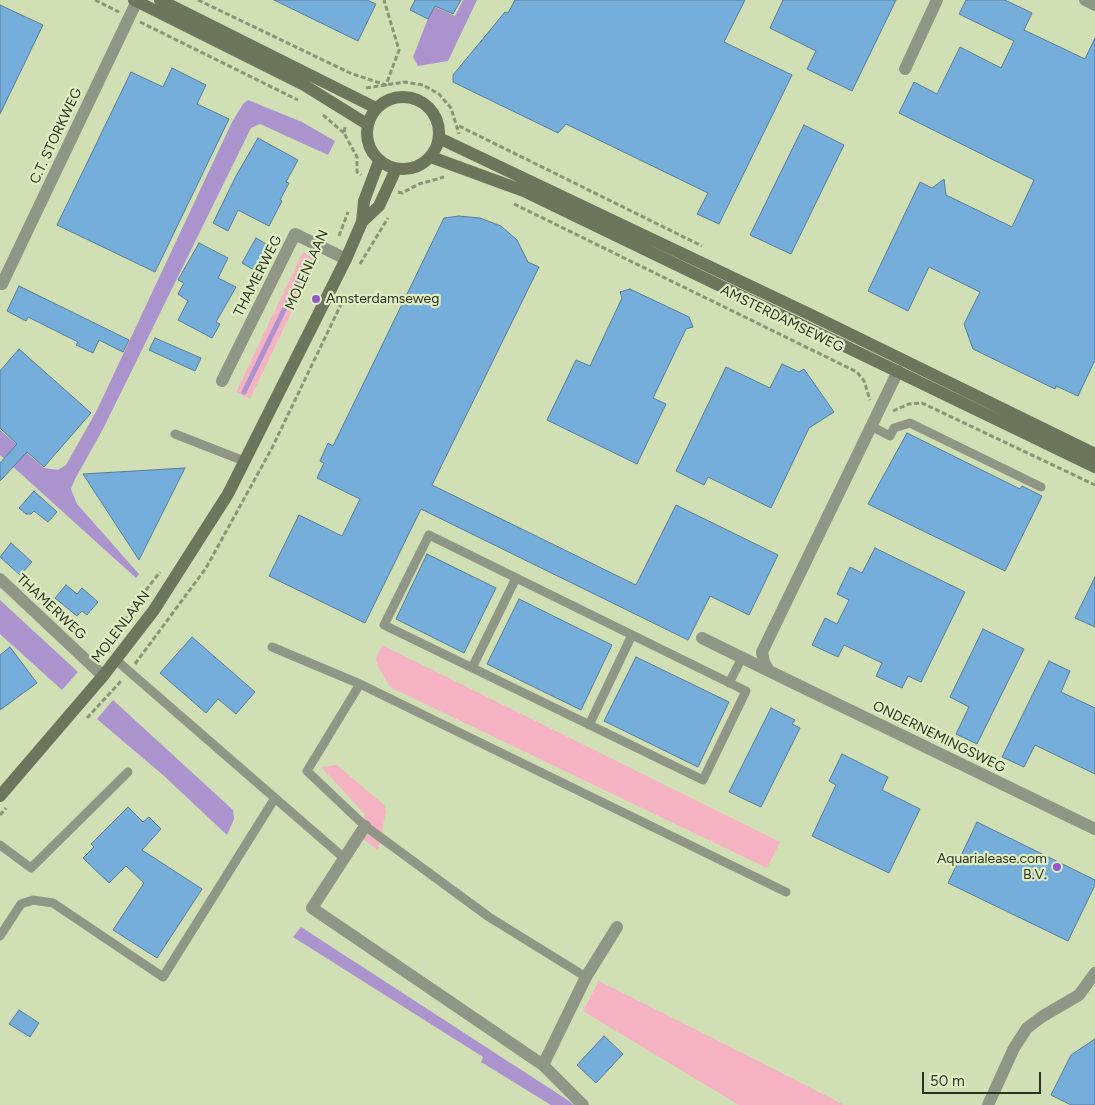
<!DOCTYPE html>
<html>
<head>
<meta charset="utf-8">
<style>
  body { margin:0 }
  #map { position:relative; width:1095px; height:1105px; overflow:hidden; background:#d1dfb5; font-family:Figtree,sans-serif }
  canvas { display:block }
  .scale { position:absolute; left:922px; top:1072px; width:119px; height:22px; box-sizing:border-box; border:2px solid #2d3322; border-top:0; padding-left:6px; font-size:15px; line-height:18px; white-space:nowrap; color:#2d3322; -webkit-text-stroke:4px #deedc2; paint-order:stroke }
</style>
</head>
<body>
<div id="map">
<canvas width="1095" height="1105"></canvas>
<div class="scale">50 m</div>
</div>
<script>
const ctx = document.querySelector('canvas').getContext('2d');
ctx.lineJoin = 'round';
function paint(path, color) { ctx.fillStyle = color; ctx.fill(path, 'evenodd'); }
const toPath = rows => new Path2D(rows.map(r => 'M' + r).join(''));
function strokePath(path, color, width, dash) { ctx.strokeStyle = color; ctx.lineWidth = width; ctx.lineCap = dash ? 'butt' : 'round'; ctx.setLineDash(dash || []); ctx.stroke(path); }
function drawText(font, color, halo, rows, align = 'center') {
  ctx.font = font + ' Figtree,sans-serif'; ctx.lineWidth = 4.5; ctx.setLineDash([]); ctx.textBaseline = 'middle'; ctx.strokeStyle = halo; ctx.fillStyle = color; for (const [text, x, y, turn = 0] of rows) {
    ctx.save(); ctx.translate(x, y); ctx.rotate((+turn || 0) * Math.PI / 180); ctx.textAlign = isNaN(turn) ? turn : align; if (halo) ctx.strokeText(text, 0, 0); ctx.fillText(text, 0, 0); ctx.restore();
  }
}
paint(toPath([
  [303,252,317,259,250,399,236,392],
  [382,645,780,842,767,868,390,687,379,668,376,659],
  [337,765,384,805,386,811,378,850,361,838,365,814,321,767],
  [599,981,768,1066,844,1105,739,1105,583,1011]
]), '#f4b2c2');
paint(toPath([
  [463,0,477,0,448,61,418,66,413,57,427,21,435,7,455,16],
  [248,100,302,122,335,141,328,155,260,124,251,128,103,429,75,479,71,489,77,504,139,574,136,578,0,455,0,430,44,468,58,470,66,465,97,410,232,122,243,104],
  [0,600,78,672,62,690,0,634],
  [113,700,233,810,234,819,227,835,163,775,97,719],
  [301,927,566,1099,574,1105,551,1105,481,1062,483,1057,293,937]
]), '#ab93ce');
strokePath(toPath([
  [244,392,304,269]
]), '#ab93ce', 5);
const building = toPath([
  [274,0,367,0,376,4,358,41,274,0],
  [415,0,461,0,453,14,435,6,428,19,410,10,415,0],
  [515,0,745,0,724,42,792,75,719,224,697,214,708,193,566,124,558,133,453,82,453,75,505,12,508,13,515,0],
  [783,0,896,0,852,91,807,69,816,51,770,28,783,0],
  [966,0,1005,0,1032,13,1024,30,1085,59,1095,38,1095,360,1078,396,1056,386,1055,389,973,349,964,324,980,292,929,267,908,311,868,291,920,182,932,188,944,179,946,195,1012,227,1034,180,899,113,914,82,937,94,960,47,1001,68,1014,41,959,14,966,0],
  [0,5,43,25,0,114,0,5],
  [172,68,206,85,197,104,229,119,155,272,57,225,131,72,163,87,172,68],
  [804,125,844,145,791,254,750,235,804,125],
  [258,138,298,160,286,182,289,183,280,200,282,201,269,226,238,210,228,231,213,223,236,176,258,138],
  [459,216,480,218,501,226,517,240,528,262,539,267,432,485,636,585,676,505,778,555,749,615,710,596,688,640,421,509,365,623,269,576,299,515,342,536,360,499,317,478,324,463,320,461,328,443,333,446,444,218,459,216],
  [256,238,273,248,259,273,242,263,256,238],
  [199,243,228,258,218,278,236,287,216,322,220,324,212,338,178,320,188,301,178,294,184,283,178,280,199,243],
  [19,286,129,340,123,352,99,340,93,353,76,345,78,342,28,317,26,321,7,311,19,286],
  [630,289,689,317,693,327,686,329,653,398,666,404,637,464,547,420,576,360,590,366,622,298,620,292,630,289],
  [155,338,201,358,195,371,149,350,155,338],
  [19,349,91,413,44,467,27,452,0,481,0,463,17,444,0,428,0,371,19,349],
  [782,364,799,372,804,369,834,412,809,428,771,508,708,477,704,485,676,471,726,367,770,388,782,364],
  [907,433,1020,489,1022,486,1042,496,1005,571,868,504,907,433],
  [185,468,139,560,83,474,185,468],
  [34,491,57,512,48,522,34,511,31,514,26,514,19,508,34,491],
  [11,543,32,562,20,575,0,557,11,543],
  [875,548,965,592,921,682,908,676,902,688,876,676,882,663,844,645,838,657,812,645,825,618,837,624,849,600,837,594,850,567,862,573,875,548],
  [427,554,496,588,464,653,396,619,427,554],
  [1095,577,1095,627,1075,618,1095,577],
  [66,585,77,594,82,588,98,602,87,615,82,611,77,616,55,598,66,585],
  [519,599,612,645,581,710,487,664,519,599],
  [983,629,1024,649,977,744,956,734,969,707,950,697,983,629],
  [192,637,255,692,236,714,218,699,206,713,160,673,192,637],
  [10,647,37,683,0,710,0,655,10,647],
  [636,657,729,702,698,767,604,721,636,657],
  [1049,661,1070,671,1061,692,1095,708,1095,774,1035,745,1024,767,1002,757,1049,661],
  [771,708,795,720,792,724,800,728,761,807,729,792,771,708],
  [842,754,888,777,882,790,920,809,889,873,812,836,836,785,829,781,842,754],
  [128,807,143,822,149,817,161,829,142,850,202,889,157,958,113,930,144,883,126,866,109,883,83,858,94,847,91,844,128,807],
  [977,822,1095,880,1095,885,1068,941,948,883,977,822],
  [19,1010,39,1023,30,1037,9,1024,19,1010],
  [604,1036,623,1054,596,1083,577,1065,604,1036],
  [1095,1039,1095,1105,1071,1105,1051,1095,1071,1055,1095,1039]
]);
paint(building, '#75aedb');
strokePath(building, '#597c98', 1);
strokePath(toPath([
  [95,0,119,12],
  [198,0,350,73,386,85,399,50,384,0],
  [140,22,298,100],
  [366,88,405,82,423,85,439,94,451,108,459,134],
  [323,115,344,133],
  [459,126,702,246],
  [345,127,344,133,357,157,357,172,361,175],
  [398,192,402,193,419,184,444,177],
  [514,204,857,372,864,381,870,400],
  [339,236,348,212],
  [360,264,388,218],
  [893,411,909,404,922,403,1095,485],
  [117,634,129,612,160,572],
  [135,664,206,568,272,448,346,294],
  [87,718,122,680],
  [0,815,6,808]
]), '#8a9576', 3, [5, 2.5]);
strokePath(toPath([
  [871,426,890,436,894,428,910,423,1041,487],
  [175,434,244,461],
  [429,535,746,691,703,780,384,625,429,535],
  [272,647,360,684,786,892],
  [116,660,344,858],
  [472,668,516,578],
  [729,683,742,658],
  [360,684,307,771,365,826,489,917,586,977],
  [589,725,632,635],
  [0,845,31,868,128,772],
  [0,936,21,904,33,900,53,903,163,977,275,798]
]), '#909685', 9);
strokePath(toPath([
  [1085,0,1095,5],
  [905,69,937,0],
  [2,284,137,1],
  [898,371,762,652,764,662,769,671,1095,829],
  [222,381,295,234,346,259],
  [0,579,103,676],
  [702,638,769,671],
  [365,826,312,908,543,1065,583,1105],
  [543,1065,586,977,617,927],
  [988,1105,1014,1048,1027,1028,1043,1016,1079,995,1095,973]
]), '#909685', 12);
strokePath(toPath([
  [134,0,304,85,367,124],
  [160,0,376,108],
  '367 133a36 36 0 1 1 72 0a36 36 0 1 1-72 0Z',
  [439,138,809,314,1095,454],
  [431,157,524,191,1095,467],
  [362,222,379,206,396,169],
  [0,796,103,676,154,610,228,494,346,259,362,222,364,201,379,161]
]), '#6d765c', 12);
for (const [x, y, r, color] of [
  [316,299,5,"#9259d1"],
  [1057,867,5,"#9259d1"]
]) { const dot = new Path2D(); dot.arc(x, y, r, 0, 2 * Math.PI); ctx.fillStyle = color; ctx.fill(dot); strokePath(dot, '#deedc2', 2); }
drawText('14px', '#2d3322', '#deedc2', [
  ["C.T. STORKWEG",56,136,-65],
  ["MOLENLAAN",307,270,-66],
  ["THAMERWEG",258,276,-63],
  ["AMSTERDAMSEWEG",782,319,26],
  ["THAMERWEG",51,607,43],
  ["MOLENLAAN",121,627,-53],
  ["ONDERNEMINGSWEG",939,737,26]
]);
drawText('14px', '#2d3322', '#deedc2', [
  ["Amsterdamseweg",326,299],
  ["Aquarialease.com",1047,859,"right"],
  ["B.V.",1047,875,"right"]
], 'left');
</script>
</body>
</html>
